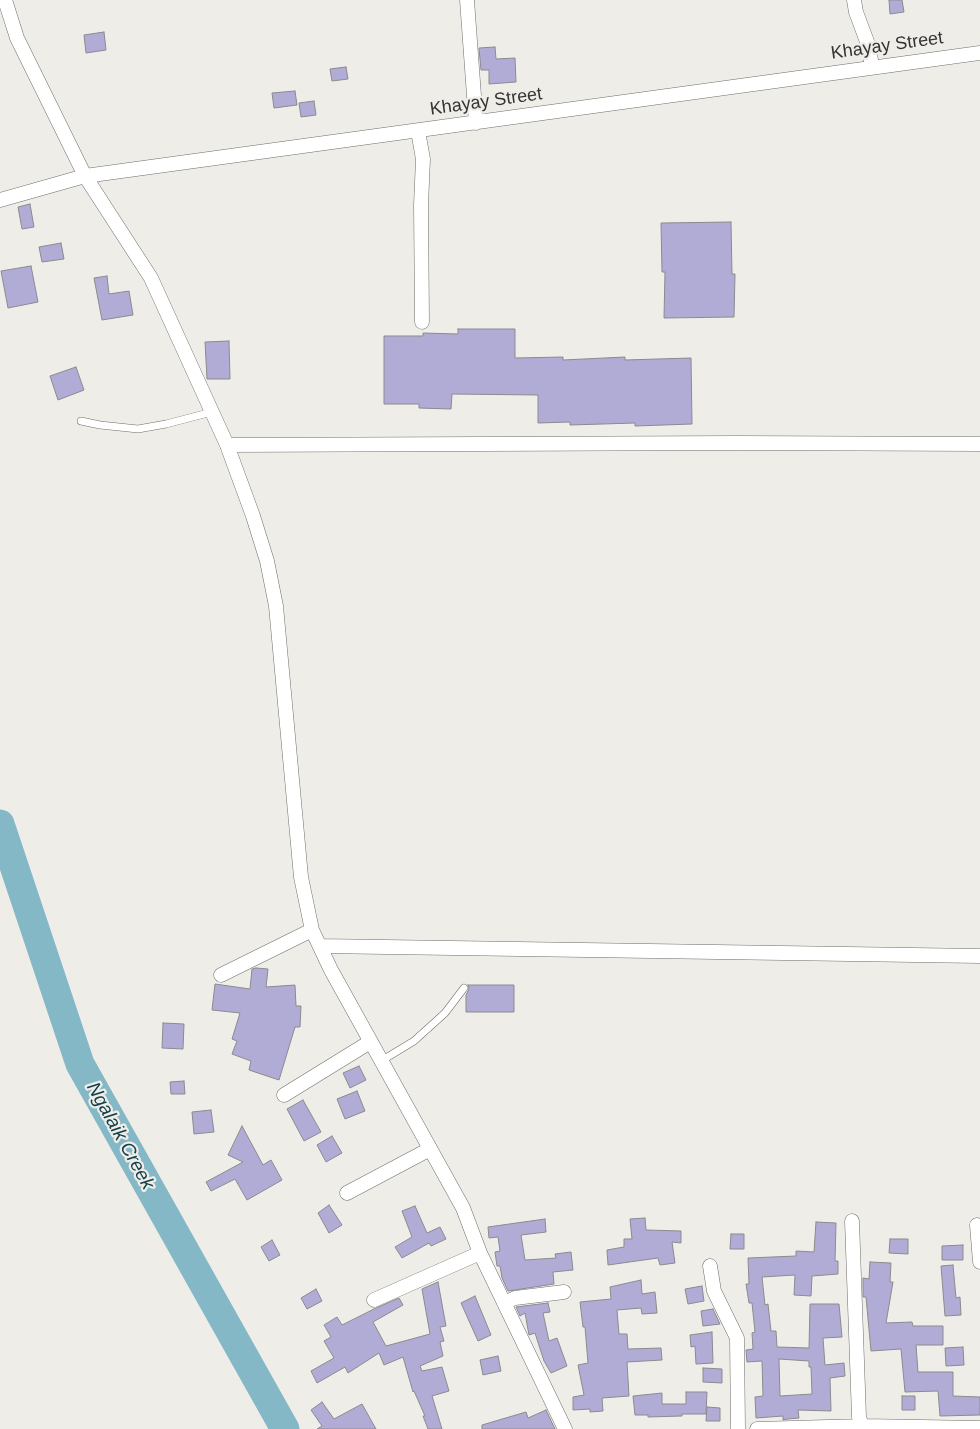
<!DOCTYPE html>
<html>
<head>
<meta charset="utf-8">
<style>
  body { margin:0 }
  canvas { display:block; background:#efede8 }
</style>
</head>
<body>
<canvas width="980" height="1429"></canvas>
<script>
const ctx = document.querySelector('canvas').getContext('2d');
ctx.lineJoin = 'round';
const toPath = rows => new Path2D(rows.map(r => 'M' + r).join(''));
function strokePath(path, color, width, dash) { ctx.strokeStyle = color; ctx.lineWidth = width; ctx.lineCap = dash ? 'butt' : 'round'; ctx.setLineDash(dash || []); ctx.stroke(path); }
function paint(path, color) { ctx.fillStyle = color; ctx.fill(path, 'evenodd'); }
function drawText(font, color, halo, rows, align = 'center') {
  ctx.font = font + ' Arial,sans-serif'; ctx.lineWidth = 4.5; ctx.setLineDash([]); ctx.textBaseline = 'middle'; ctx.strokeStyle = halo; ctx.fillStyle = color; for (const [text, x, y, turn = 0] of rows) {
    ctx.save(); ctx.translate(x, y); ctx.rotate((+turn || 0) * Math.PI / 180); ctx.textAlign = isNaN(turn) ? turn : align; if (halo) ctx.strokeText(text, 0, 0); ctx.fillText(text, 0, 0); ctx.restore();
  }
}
strokePath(toPath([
  [0,824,80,1064,285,1429]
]), '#84b8c6', 29);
const building = toPath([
  [889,0,902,0,904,12,890,14,889,0],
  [104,32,106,50,86,53,84,35,104,32],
  [495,47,496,59,515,58,516,82,489,84,489,70,481,70,479,48,495,47],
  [346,67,348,79,332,81,330,69,346,67],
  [295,91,297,105,274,108,272,93,295,91],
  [314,101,316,115,301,117,299,103,314,101],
  [30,204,34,227,22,229,18,207,30,204],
  [731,222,732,274,735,274,734,317,664,318,665,272,662,272,661,223,731,222],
  [61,243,64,259,42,262,39,247,61,243],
  [31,266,38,302,8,308,1,271,31,266],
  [107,276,109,294,129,291,133,315,102,320,94,278,107,276],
  [458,329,515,329,515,358,563,357,563,360,625,357,625,360,691,358,692,424,635,426,635,423,570,425,570,422,538,423,538,395,452,394,451,409,419,408,419,404,384,404,384,336,423,336,423,333,458,334,458,329],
  [229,341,230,379,207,379,205,342,229,341],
  [76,367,84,390,58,400,50,376,76,367],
  [256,968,268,969,266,987,295,985,296,1006,301,1006,300,1027,295,1027,279,1080,249,1070,251,1061,232,1054,237,1041,232,1039,240,1013,212,1010,215,984,250,989,252,969,256,968],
  [468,985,514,985,514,1012,466,1012,466,995,469,989,468,985],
  [163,1023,184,1024,183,1049,162,1048,163,1023],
  [359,1066,366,1080,350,1088,343,1073,359,1066],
  [184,1081,185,1094,171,1094,170,1082,184,1081],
  [357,1091,365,1111,345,1119,337,1099,357,1091],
  [303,1100,321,1132,304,1141,287,1109,303,1100],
  [211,1110,214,1132,194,1134,192,1112,211,1110],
  [242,1126,263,1165,271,1160,282,1180,247,1200,235,1179,211,1191,206,1182,243,1162,228,1155,242,1126],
  [332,1136,342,1153,326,1162,317,1145,332,1136],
  [329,1205,342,1225,329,1233,318,1213,329,1205],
  [415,1206,427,1233,440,1227,446,1239,431,1246,429,1243,402,1258,395,1247,412,1237,402,1211,415,1206],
  [645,1218,646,1230,681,1231,681,1243,672,1242,675,1263,660,1265,658,1258,608,1265,607,1250,624,1247,624,1239,632,1239,630,1219,645,1218],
  [545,1219,546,1232,521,1235,525,1260,556,1258,555,1254,571,1252,573,1270,553,1272,554,1284,508,1291,502,1278,500,1266,497,1266,495,1252,500,1251,498,1237,489,1238,488,1227,545,1219],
  [816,1222,836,1223,835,1261,838,1261,838,1274,812,1276,811,1296,794,1295,795,1275,762,1277,765,1305,768,1304,771,1331,776,1331,777,1347,809,1348,810,1304,839,1304,842,1337,823,1338,825,1365,844,1363,845,1376,830,1378,831,1411,798,1410,799,1418,788,1419,783,1420,783,1416,756,1418,755,1397,763,1396,762,1361,747,1362,746,1350,753,1349,752,1333,755,1332,752,1303,749,1303,746,1284,749,1284,748,1258,796,1256,796,1251,814,1252,816,1222],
  [779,1359,809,1361,809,1367,811,1367,812,1394,780,1396,779,1359],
  [731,1234,744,1234,744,1249,730,1249,731,1234],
  [890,1239,908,1239,908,1254,889,1253,890,1239],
  [272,1240,280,1255,269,1261,261,1247,272,1240],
  [963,1245,963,1260,942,1260,942,1246,963,1245],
  [870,1262,891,1263,890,1282,893,1282,886,1323,912,1322,913,1326,943,1326,943,1345,916,1345,918,1372,953,1372,953,1396,980,1397,980,1415,940,1416,938,1391,905,1392,901,1349,871,1351,866,1297,863,1297,863,1278,869,1279,870,1262],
  [953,1265,956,1298,960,1297,961,1315,945,1316,941,1266,953,1265],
  [641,1280,642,1294,655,1292,657,1313,642,1314,641,1308,617,1310,619,1334,627,1334,628,1349,661,1348,662,1360,627,1362,629,1396,602,1398,603,1411,590,1412,590,1409,573,1410,573,1397,584,1395,578,1365,588,1363,585,1327,583,1327,580,1302,611,1299,610,1287,641,1280],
  [438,1282,446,1326,440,1327,444,1341,440,1342,443,1356,420,1366,422,1371,442,1367,449,1391,432,1396,442,1429,428,1429,423,1416,425,1416,414,1391,413,1392,403,1357,384,1365,379,1353,348,1373,345,1367,317,1383,311,1371,334,1358,324,1341,331,1337,324,1325,337,1317,342,1325,374,1309,399,1298,403,1305,373,1322,386,1346,430,1334,422,1289,438,1282],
  [702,1286,704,1301,688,1304,685,1289,702,1286],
  [316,1289,322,1301,307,1309,301,1298,316,1289],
  [475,1296,491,1335,478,1341,461,1303,475,1296],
  [548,1303,550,1312,543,1313,549,1341,557,1338,567,1366,551,1373,544,1361,535,1333,529,1335,525,1313,520,1316,516,1307,548,1303],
  [713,1309,720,1324,703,1326,701,1311,713,1309],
  [712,1332,713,1363,696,1364,695,1346,691,1347,690,1335,712,1332],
  [963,1347,964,1365,946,1366,945,1348,963,1347],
  [498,1356,501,1371,483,1375,480,1360,498,1356],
  [703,1368,722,1369,722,1383,703,1382,703,1368],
  [686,1392,707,1392,706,1414,682,1414,682,1416,648,1417,648,1415,635,1415,633,1396,662,1393,662,1404,686,1404,686,1392],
  [902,1396,915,1396,915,1410,902,1410,902,1396],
  [322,1402,334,1419,362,1404,376,1429,317,1429,322,1426,311,1410,322,1402],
  [707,1407,720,1408,720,1421,706,1421,707,1407],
  [546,1410,555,1429,482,1429,482,1425,526,1412,528,1418,546,1410]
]);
paint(building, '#b1acd5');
strokePath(building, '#8b8a8f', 1);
const lane = toPath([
  [81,421,100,425,138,429,166,424,212,412],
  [381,1061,414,1041,445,1013,464,988]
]);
const street = toPath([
  [5,0,17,38,85,176,151,278,227,445,253,516,267,561,276,606,301,877,312,930,331,970,463,1208,480,1253,565,1429],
  [467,0,476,123],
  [854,0,856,12,869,47,872,67],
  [418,131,423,159,421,205,422,322],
  [0,200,85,176,980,53],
  [227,445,738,443,980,444],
  [320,946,980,956],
  [221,975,312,930],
  [284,1095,370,1042],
  [347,1193,430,1149],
  [852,1221,859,1417,863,1429],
  [977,1225,980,1262],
  [710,1266,714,1291,737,1338,738,1429],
  [374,1300,480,1253],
  [504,1303,515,1298,564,1292],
  [757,1429,863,1426,980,1428]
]);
strokePath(lane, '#706e6a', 8);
strokePath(street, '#706e6a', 15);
strokePath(lane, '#fff', 7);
strokePath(street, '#fff', 14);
drawText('18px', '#343332', '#efede8', [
  ["Khayay Street",887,46,-8],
  ["Khayay Street",486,102,-8]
]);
drawText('italic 19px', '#12414c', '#efede8', [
  ["Ngalaik Creek",120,1136,61]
]);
</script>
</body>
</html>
